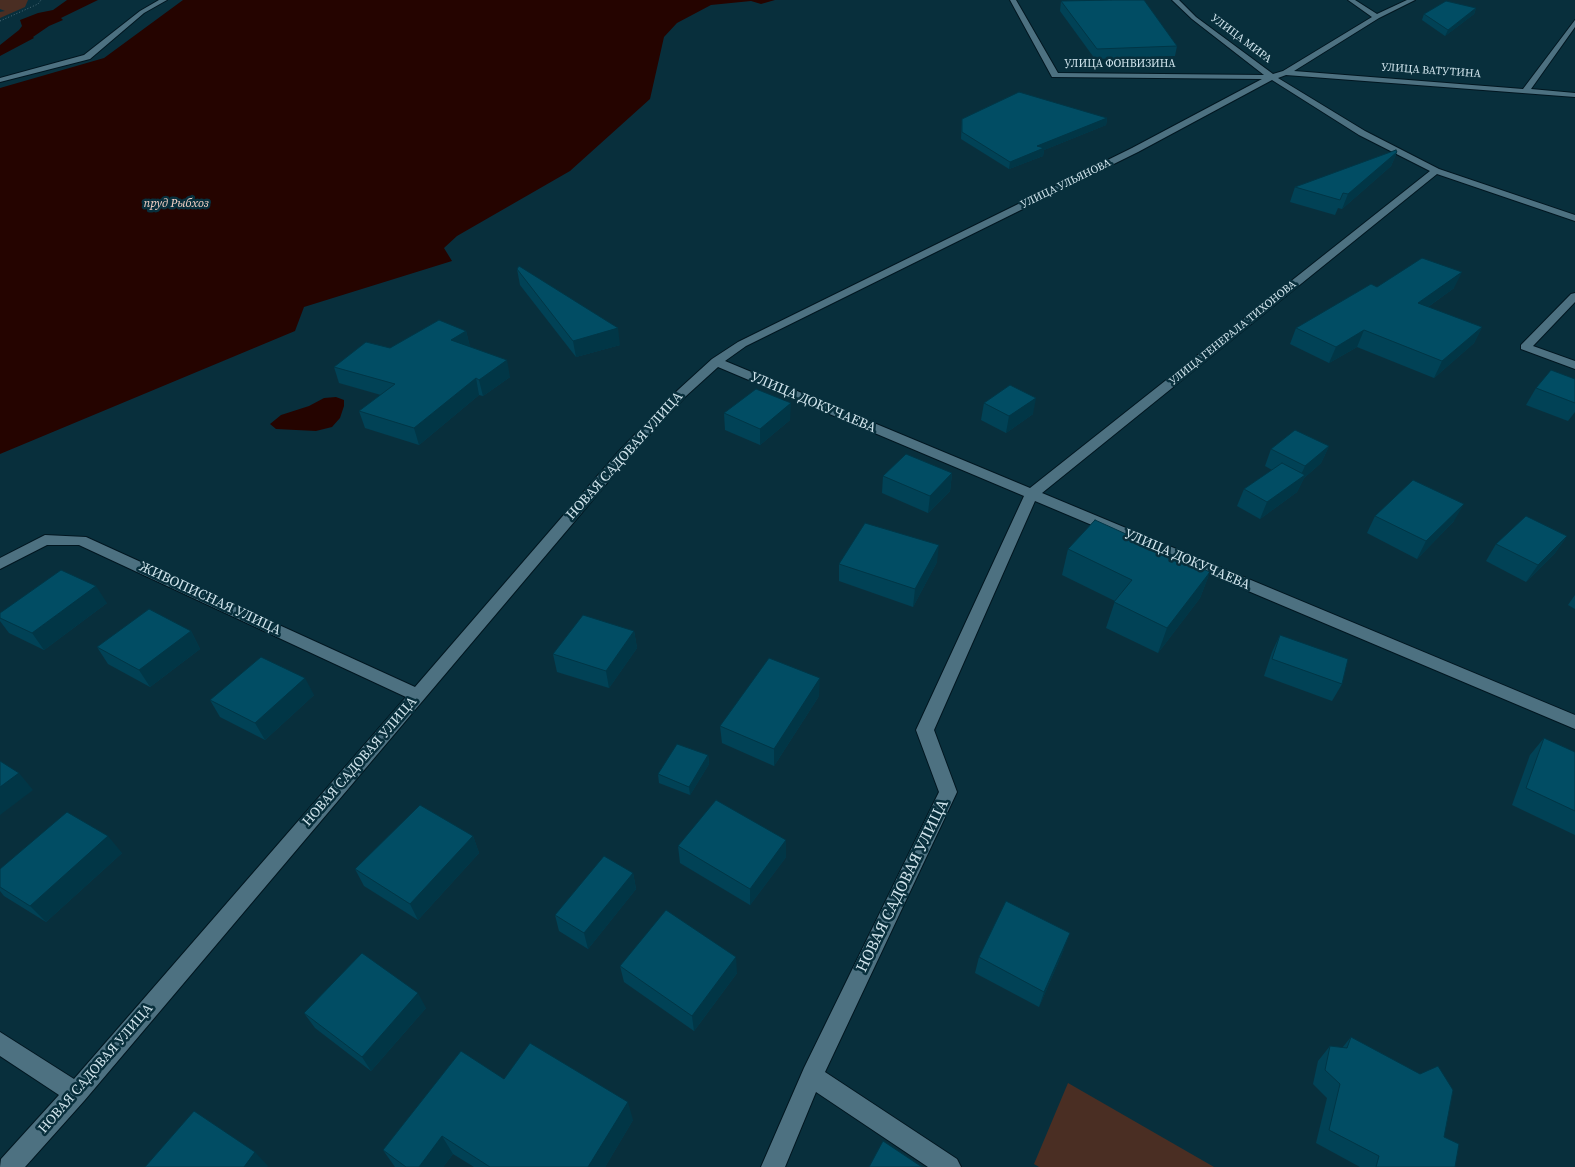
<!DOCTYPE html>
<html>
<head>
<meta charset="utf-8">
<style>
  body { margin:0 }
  canvas { display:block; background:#082f3c }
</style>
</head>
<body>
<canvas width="1575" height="1167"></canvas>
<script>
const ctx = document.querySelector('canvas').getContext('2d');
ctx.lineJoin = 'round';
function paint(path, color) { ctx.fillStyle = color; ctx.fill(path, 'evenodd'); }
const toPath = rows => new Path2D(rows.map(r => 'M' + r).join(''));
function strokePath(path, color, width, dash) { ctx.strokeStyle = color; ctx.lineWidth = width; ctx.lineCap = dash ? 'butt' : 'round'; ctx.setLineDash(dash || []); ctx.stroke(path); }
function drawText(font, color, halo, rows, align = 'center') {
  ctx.font = font + ' "Source Serif 4",serif'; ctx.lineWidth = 5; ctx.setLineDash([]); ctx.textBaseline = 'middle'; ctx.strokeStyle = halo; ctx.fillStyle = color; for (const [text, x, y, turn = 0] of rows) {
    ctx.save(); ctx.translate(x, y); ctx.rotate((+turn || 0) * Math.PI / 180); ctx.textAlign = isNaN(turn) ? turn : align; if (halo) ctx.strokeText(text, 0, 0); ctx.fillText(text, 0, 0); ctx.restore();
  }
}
paint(toPath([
  [0,0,28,0,25,7,0,18,0,12,5,11,0,9],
  [1068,1083,1214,1167,1039,1167,1034,1164]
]), '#4a2e23');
paint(toPath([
  [67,0,98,0,61,18,63,20,49,26,33,37,34,38,0,56,0,45,19,30,22,26,20,20,38,13,53,10],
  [183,0,775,0,761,4,751,1,711,5,677,23,664,37,650,99,570,171,457,236,444,248,452,261,304,307,295,331,0,454,0,88,104,58],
  [336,397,344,400,344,406,340,418,332,427,316,431,276,429,270,424,281,415,309,406,324,398]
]), '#250400');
const minor = toPath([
  [159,0,167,0,144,13,90,59,0,82,0,78,84,55,140,11,159,0],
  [1010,0,1016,0,1058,73,1264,75,1192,19,1172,0,1179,0,1196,17,1273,74,1283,71,1372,17,1348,0,1355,0,1377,14,1407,0,1415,0,1379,18,1294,71,1523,89,1575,20,1575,27,1531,89,1575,93,1575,97,1286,75,1278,78,1365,131,1439,169,1575,215,1575,221,1437,174,1042,493,1575,715,1575,729,1035,501,934,730,957,792,825,1072,957,1159,961,1167,928,1167,816,1092,785,1167,761,1167,804,1068,939,792,916,730,1024,496,718,367,686,396,629,457,84,1101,25,1167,0,1167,1,1159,59,1095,0,1056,0,1032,74,1079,406,697,79,545,47,545,0,569,0,558,45,535,86,537,415,687,619,451,678,390,712,359,738,342,1132,148,1262,79,1052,77,1010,0],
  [1272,80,1359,135,1430,171,1030,488,725,361,746,346,1138,152,1272,80],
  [1575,293,1575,302,1533,346,1575,361,1575,369,1521,349,1521,345,1571,294,1575,293]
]);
strokePath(minor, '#001620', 2);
strokePath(toPath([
  [0,21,38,4,41,0]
]), '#4a6a76', 1, [1, 2]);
paint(minor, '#4d7181');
paint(toPath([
  [1107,0,1144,0,1177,46,1175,56,1095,59,1060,11,1061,1],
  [1476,8,1474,14,1445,36,1422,20,1424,14],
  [1107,118,1106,125,1044,150,1043,156,1009,169,961,139,962,119],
  [1397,152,1391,166,1342,209,1338,208,1335,215,1290,202,1295,187],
  [517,269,620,345,576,357,520,285],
  [1377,287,1454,288,1428,307,1482,327,1474,343,1434,378,1357,347,1329,363,1290,344,1296,328],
  [466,331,470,347,510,377,483,396,479,395,419,445,365,428,359,411,381,395,339,383,334,367,390,348],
  [1575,379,1575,412,1568,421,1526,405,1536,388],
  [984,403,1033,414,1006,433,981,420],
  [724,413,790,420,760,445,725,430],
  [1329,446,1321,463,1304,478,1297,492,1260,519,1237,506,1244,489,1272,470,1265,466,1271,449],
  [952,473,950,491,928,513,882,493,883,476],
  [1375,516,1454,521,1417,559,1367,533],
  [1567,536,1555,553,1526,582,1486,561,1496,544],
  [1068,549,1210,572,1200,598,1158,653,1106,628,1115,601,1062,575],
  [937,562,913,607,839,581,839,564],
  [1575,595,1575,609,1568,605],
  [107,603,44,650,9,633,0,621,0,613],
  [191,631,200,649,150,687,108,664,97,647],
  [634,631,637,648,609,688,557,672,553,654],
  [1280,635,1342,684,1332,701,1264,676,1272,652],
  [314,695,265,740,220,717,210,700],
  [819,696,774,766,722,743,720,726],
  [1544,738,1575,752,1575,835,1512,805,1530,755],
  [708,755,709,764,690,795,659,783,658,774],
  [473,836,479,853,418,920,364,886,355,869],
  [678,846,786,857,750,905,680,863],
  [122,853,46,922,4,896,0,891,0,869],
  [633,873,636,889,588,949,559,931,555,915],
  [1064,949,1039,1007,975,973,979,957],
  [620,966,737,973,694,1031,624,982],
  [426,1008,371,1071,315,1028,304,1013],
  [1351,1037,1444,1137,1455,1167,1360,1167,1316,1143,1327,1098,1313,1084,1318,1061,1330,1046,1342,1048],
  [504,1079,633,1120,605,1167,474,1167,453,1154,443,1167,395,1167,383,1150]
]), '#014256');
paint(toPath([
  [1476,8,1474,14,1445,36,1448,30],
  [1107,118,1106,125,1044,150,1043,156,1009,169,1010,162,1037,146],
  [1397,152,1391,166,1342,209,1348,194],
  [1462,272,1454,288,1411,319,1418,303],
  [1482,327,1474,343,1434,378,1442,361],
  [618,328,620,345,576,357,573,341],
  [1364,330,1357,347,1329,363,1336,347],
  [466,331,470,347,451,340],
  [507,360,510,377,483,396,479,380],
  [476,378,479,395,419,445,414,428],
  [1036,398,1033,414,1006,433,1009,416],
  [791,403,790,420,760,445,760,429],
  [1329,446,1321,463,1304,478,1297,492,1260,519,1267,502,1299,479,1305,466],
  [952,473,950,491,928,513,930,496],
  [1464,504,1454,521,1417,559,1426,541],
  [1567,536,1555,553,1526,582,1538,565],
  [939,545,937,562,913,607,915,589],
  [1210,572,1200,598,1158,653,1167,628],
  [96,586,107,603,44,650,32,633],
  [191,631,200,649,150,687,139,670],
  [634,631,637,648,609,688,606,671],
  [305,678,314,695,265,740,255,723],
  [820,678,819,696,774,766,774,749],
  [708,755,709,764,690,795,689,787],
  [19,773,33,790,0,815,0,787],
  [108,836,122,853,46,922,30,906],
  [473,836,479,853,418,920,410,904],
  [786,840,786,857,750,905,750,889],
  [633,873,636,889,588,949,584,933],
  [1070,933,1064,949,1039,1007,1044,992],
  [736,957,737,973,694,1031,692,1016],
  [418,993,426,1008,371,1071,362,1057],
  [628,1102,633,1120,605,1167,588,1167],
  [442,1136,453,1154,443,1167,419,1167],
  [255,1152,268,1166,267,1167,244,1167]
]), '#013646');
const building = toPath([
  [1111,0,1144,0,1177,46,1097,49,1061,1,1111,0],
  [1446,1,1476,8,1448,30,1424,14,1446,1],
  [1019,92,1107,118,1037,146,1044,148,1010,162,962,132,962,119,1019,92],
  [1396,150,1397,152,1348,194,1343,193,1340,200,1295,187,1396,150],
  [1422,258,1462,272,1418,303,1482,327,1442,361,1364,330,1336,347,1296,328,1371,284,1377,287,1422,258],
  [519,266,618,328,573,341,517,269,519,266],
  [439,320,466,331,451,340,507,360,479,380,476,378,414,428,359,411,395,384,334,367,366,342,390,348,439,320],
  [1551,370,1575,379,1575,403,1536,388,1551,370],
  [1010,385,1036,398,1009,416,984,403,1010,385],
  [756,389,791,403,760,429,724,413,756,389],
  [1295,430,1329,446,1305,466,1271,449,1295,430],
  [906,454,952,473,930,496,883,476,906,454],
  [1282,463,1305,475,1267,502,1244,489,1282,463],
  [1413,480,1464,504,1426,541,1375,516,1413,480],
  [1526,516,1567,536,1538,565,1496,544,1526,516],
  [1095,520,1210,572,1167,628,1114,602,1132,580,1068,549,1095,520],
  [865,523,939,545,915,589,839,564,865,523],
  [61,570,96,586,32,633,0,618,0,613,61,570],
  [149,609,191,631,139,670,97,647,149,609],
  [583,615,634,631,606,671,553,654,583,615],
  [1280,635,1348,659,1342,684,1272,659,1280,635],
  [261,657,305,678,255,723,210,700,261,657],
  [769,658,820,678,774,749,720,726,769,658],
  [1544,738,1575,752,1575,811,1526,788,1544,738],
  [677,744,708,755,689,787,658,774,677,744],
  [0,761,19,773,0,787,0,761],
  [716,800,786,840,750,889,678,846,716,800],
  [420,805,473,836,410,904,355,869,420,805],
  [67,812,108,836,30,906,0,887,0,869,67,812],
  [604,856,633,873,584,933,555,915,604,856],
  [1006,901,1070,933,1044,992,979,957,1006,901],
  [666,910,736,957,692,1016,620,966,666,910],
  [362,953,418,993,362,1057,304,1013,362,953],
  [1351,1037,1420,1074,1438,1066,1453,1090,1444,1137,1459,1144,1455,1167,1376,1167,1379,1156,1329,1130,1340,1084,1325,1070,1330,1046,1347,1048,1351,1037],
  [530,1043,628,1102,588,1167,490,1167,442,1136,419,1167,406,1167,383,1150,461,1051,504,1079,530,1043],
  [194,1111,255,1152,244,1167,145,1167,194,1111],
  [883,1141,922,1167,869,1167,883,1141]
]);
paint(building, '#014d64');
strokePath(building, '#013646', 1);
drawText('11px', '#d0e4ec', '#082f3c', [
  ["УЛИЦА МИРА",1241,39,37],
  ["УЛИЦА ФОНВИЗИНА",1120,64],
  ["УЛИЦА ВАТУТИНА",1431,71,4],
  ["УЛИЦА УЛЬЯНОВА",1066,184,-26],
  ["УЛИЦА ГЕНЕРАЛА ТИХОНОВА",1233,333,-39]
]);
drawText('italic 12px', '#f6d4c7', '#082f3c', [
  ["пруд Рыбхоз",176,204]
]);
drawText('14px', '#d0e4ec', '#082f3c', [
  ["УЛИЦА ДОКУЧАЕВА",813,403,23],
  ["НОВАЯ САДОВАЯ УЛИЦА",625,456,-48],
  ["УЛИЦА ДОКУЧАЕВА",1187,560,23],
  ["ЖИВОПИСНАЯ УЛИЦА",210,599,25],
  ["НОВАЯ САДОВАЯ УЛИЦА",360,762,-49],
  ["НОВАЯ САДОВАЯ УЛИЦА",96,1069,-49]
]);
drawText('16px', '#d0e4ec', '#082f3c', [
  ["НОВАЯ САДОВАЯ УЛИЦА",903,886,-64]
]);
</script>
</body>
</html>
